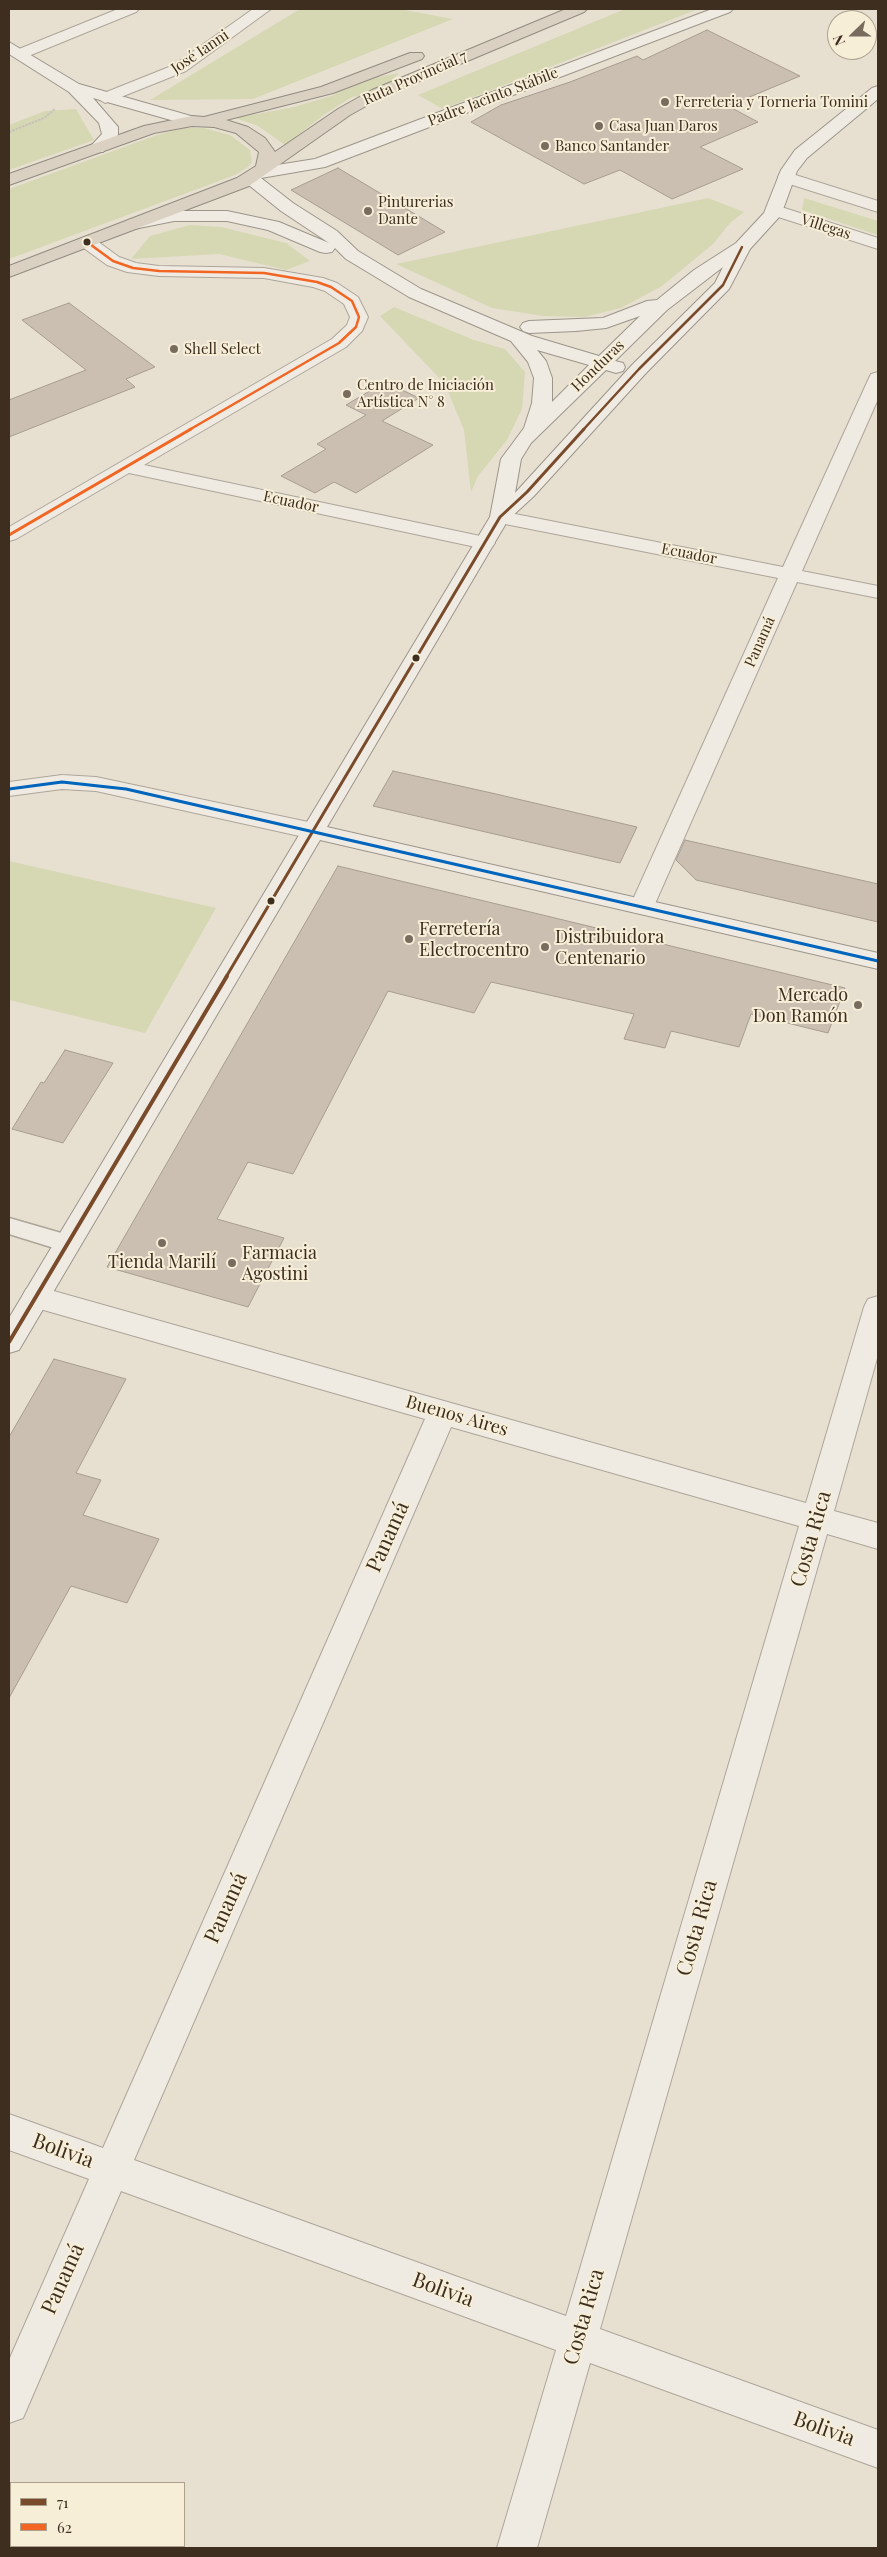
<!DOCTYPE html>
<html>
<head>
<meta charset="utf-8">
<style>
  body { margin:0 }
  #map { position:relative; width:887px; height:2557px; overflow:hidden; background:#e7e0d1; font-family:"Playfair Display",serif }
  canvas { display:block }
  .frame { position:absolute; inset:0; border:10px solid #3d2e20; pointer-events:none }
  .legend { position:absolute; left:10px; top:2482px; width:175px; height:65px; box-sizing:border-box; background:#f7eed8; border:1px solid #ada18e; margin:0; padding:6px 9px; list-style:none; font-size:15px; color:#3d2e20 }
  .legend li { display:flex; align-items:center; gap:10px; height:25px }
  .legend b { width:25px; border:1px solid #ada18e }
  .north { position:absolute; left:827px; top:10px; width:50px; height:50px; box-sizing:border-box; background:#f7eed8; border:1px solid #ada18e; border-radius:50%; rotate:248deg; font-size:14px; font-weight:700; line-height:20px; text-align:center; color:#3d2e20 }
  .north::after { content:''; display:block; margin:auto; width:18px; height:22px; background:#786c5e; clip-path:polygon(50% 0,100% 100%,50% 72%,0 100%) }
</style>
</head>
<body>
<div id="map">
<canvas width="887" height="2557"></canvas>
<div class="frame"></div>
<ul class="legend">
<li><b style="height:6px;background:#7a4b2a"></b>71</li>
<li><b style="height:6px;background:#f26522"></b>62</li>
</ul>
<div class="north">N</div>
</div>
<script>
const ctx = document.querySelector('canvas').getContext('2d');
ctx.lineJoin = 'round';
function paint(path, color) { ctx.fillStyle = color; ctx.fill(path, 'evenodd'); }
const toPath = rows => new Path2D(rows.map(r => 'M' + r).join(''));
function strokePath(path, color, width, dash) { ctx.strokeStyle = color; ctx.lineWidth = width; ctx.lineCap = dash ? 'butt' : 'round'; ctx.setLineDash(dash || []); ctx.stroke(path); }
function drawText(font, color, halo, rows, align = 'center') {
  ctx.font = font + ' "Playfair Display",serif'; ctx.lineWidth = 4; ctx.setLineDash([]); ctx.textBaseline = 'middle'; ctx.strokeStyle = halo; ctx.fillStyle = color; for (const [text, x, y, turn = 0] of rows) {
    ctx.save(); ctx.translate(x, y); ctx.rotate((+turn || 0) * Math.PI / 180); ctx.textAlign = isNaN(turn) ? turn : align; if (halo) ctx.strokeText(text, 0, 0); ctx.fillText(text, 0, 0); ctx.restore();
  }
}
paint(toPath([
  [300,9,399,9,453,19,253,99,150,100],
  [625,9,698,9,443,109,418,95],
  [399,73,378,93,352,97,325,114,285,145,258,126,235,118,294,107,334,95,351,82],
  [76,109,94,140,9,170,9,125,45,111],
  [183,128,204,128,230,135,250,150,252,162,248,167,235,175,9,259,9,189,157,135],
  [708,198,744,212,730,223,713,244,662,286,621,308,584,317,543,316,492,308,396,264],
  [804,198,878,221,878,235,802,210],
  [190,225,221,227,286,243,310,261,286,270,219,254,131,259,150,236],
  [394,307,474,340,505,349,525,372,522,409,507,440,478,476,471,492,464,430,445,384,380,316],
  [9,861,216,908,145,1033,9,1000]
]), '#d6d7b3');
const building = toPath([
  [707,30,800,76,728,106,758,122,700,147,743,169,672,199,620,170,584,184,471,122,501,105,570,82,637,56,643,60,707,30],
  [338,168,445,232,398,255,291,190,338,168],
  [69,303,155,367,126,379,135,387,9,437,9,400,86,370,22,320,69,303],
  [385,382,419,398,382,421,433,445,356,493,334,482,315,493,281,476,326,449,317,444,366,415,346,405,385,382],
  [393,771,496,794,637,827,620,863,373,806,393,771],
  [685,840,878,884,878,922,696,880,676,860,685,840],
  [338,866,526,911,845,988,828,1033,751,1014,739,1047,671,1031,665,1048,624,1039,634,1014,491,982,474,1013,388,991,293,1174,248,1162,217,1219,284,1238,248,1307,107,1267,338,866],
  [65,1050,113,1063,63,1143,12,1129,41,1082,44,1083,65,1050],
  [54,1359,126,1379,76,1473,101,1480,83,1515,159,1539,127,1603,71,1586,9,1698,9,1437,54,1359]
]);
paint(building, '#cbbfb2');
strokePath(building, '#a89c90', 1);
const lane = toPath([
  [9,1218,75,1237,78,1243,75,1249,67,1252,9,1234,9,1218]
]);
const street = toPath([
  [118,9,139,9,136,12,26,57,20,59,12,54,14,51,118,9],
  [253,9,271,9,186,71,111,101,105,103,97,98,99,95,174,65,253,9],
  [786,172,878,201,878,212,780,181,778,177,780,173,786,172],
  [775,205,878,238,878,249,769,214,766,210,769,206,775,205],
  [87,237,93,238,119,257,136,263,159,266,264,268,323,278,337,283,358,297,368,317,362,331,346,347,144,465,485,537,492,539,495,543,492,547,485,549,129,473,16,539,9,541,9,527,332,339,347,325,350,317,344,304,325,291,313,287,264,278,159,276,127,272,107,265,81,246,78,242,81,238,87,237],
  [878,372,878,399,802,571,878,586,878,598,797,582,654,906,650,912,642,914,634,912,630,906,778,578,500,523,493,521,490,517,493,513,500,511,783,567,869,378,871,374,878,372],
  [62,775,96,777,313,823,321,826,325,831,321,836,313,839,96,791,62,789,9,796,9,782,62,775],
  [36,1286,806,1503,864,1307,868,1299,878,1296,878,1355,834,1511,878,1523,878,1549,827,1534,600,2329,878,2430,878,2468,590,2363,537,2548,497,2548,556,2350,121,2191,23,2418,9,2423,9,2360,89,2179,9,2150,9,2114,103,2148,425,1419,26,1305,22,1297,26,1289,36,1286],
  [451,1427,799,1526,566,2316,134,2160,451,1427]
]);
const secondary = toPath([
  [712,9,733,9,730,12,325,167,261,178,293,203,337,231,358,251,421,289,532,336,599,356,640,316,606,328,576,331,529,333,523,331,520,327,523,323,529,321,603,318,647,301,657,300,694,270,736,243,764,213,781,170,795,150,872,88,878,86,878,99,807,158,797,171,781,215,750,249,729,289,646,373,534,496,508,520,327,827,878,953,878,969,320,840,19,1350,9,1353,9,1318,490,517,501,459,524,428,532,403,534,378,528,362,511,341,409,297,346,259,335,248,332,252,326,253,320,252,268,230,227,221,174,221,134,229,128,228,125,224,128,220,174,211,227,211,279,222,329,243,281,211,245,182,243,178,245,174,258,168,315,159,712,9],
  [723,267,715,283,632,365,515,493,521,459,531,443,606,370,616,373,623,371,625,367,623,363,615,361,667,310,723,267],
  [537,350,589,365,552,402,552,378,546,361,537,350],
  [9,42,79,84,198,118,200,121,192,126,93,98,118,127,118,135,103,152,91,152,89,148,102,134,99,123,69,92,9,54,9,42]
]);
const highway = toPath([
  [566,9,587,9,584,12,384,96,350,115,249,186,9,277,9,266,237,178,256,166,259,152,236,133,214,127,192,126,154,133,9,185,9,174,144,126,192,116,204,117,321,87,410,53,422,53,424,56,422,59,333,93,226,120,248,127,265,138,275,152,338,109,372,90,566,9]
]);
strokePath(lane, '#ada599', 3);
strokePath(street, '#ada599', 2);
strokePath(secondary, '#9c958a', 2);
strokePath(highway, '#928b80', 2);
strokePath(toPath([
  [9,132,44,118,55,109]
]), '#c8c2b9', 2, [2.5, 1]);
paint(lane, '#efebe3');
paint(street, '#efebe3');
paint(secondary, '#efebe3');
paint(highway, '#dad1c2');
strokePath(toPath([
  [583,430,639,369,723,285,742,247]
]), '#7a4b2a', 2.5);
strokePath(toPath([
  [226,977,500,517,527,492,584,429]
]), '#7a4b2a', 3);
strokePath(toPath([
  [9,1342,227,976]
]), '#7a4b2a', 4);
strokePath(toPath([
  [87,242,113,261,133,268,159,271,264,273,317,282,331,287,352,301,359,317,356,327,339,343,189,430]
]), '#f26522', 2.5);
strokePath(toPath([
  [9,535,191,429]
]), '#f26522', 3);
strokePath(toPath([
  [9,789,62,782,126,789,878,961]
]), '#0065bd', 3);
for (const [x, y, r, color] of [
  [665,102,5,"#786c5e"],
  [599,126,5,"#786c5e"],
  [545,146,5,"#786c5e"],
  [368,211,5,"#786c5e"],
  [87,242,4.5,"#3d2e20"],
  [174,349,5,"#786c5e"],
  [347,394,5,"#786c5e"],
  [416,658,4.5,"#3d2e20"],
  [271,901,4.5,"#3d2e20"],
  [409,939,5,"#786c5e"],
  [545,947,5,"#786c5e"],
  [858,1005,5,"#786c5e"],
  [162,1243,5,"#786c5e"],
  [232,1263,5,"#786c5e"]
]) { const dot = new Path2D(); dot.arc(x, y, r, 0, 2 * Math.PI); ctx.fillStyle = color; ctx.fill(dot); strokePath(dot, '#f7eed8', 2); }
drawText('15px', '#3d2e20', '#f7eed8', [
  ["José Ianni",200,52,-34],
  ["Ruta Provincial 7",415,78,-24],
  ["Padre Jacinto Stábile",493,97,-21],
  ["Villegas",826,227,18],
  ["Honduras",598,366,-44],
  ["Ecuador",291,502,12],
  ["Ecuador",689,554,11],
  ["Panamá",760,642,-66]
]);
drawText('15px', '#3d2e20', '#f7eed8', [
  ["Ferreteria y Torneria Tomini",675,102],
  ["Casa Juan Daros",609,126],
  ["Banco Santander",555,146],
  ["Pinturerias",378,202],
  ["Dante",378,219],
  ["Shell Select",184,349],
  ["Centro de Iniciación",357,385],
  ["Artística N° 8",357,402]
], 'left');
drawText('18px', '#3d2e20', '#f7eed8', [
  ["Ferretería",419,929],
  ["Electrocentro",419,950],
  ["Distribuidora",555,937],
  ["Centenario",555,958],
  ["Mercado",848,995,"right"],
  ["Don Ramón",848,1016,"right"],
  ["Farmacia",242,1253],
  ["Agostini",242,1274],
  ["Tienda Marilí",162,1262,"center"]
], 'left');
drawText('18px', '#3d2e20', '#f7eed8', [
  ["Buenos Aires",457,1416,16]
]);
drawText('21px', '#3d2e20', '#f7eed8', [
  ["Panamá",388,1537,-66],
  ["Costa Rica",811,1539,-74],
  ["Panamá",226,1908,-66],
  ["Costa Rica",697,1928,-74],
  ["Bolivia",63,2151,20],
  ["Panamá",63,2279,-66],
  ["Bolivia",443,2290,20],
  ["Costa Rica",584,2317,-74],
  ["Bolivia",824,2429,20]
]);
</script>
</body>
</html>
